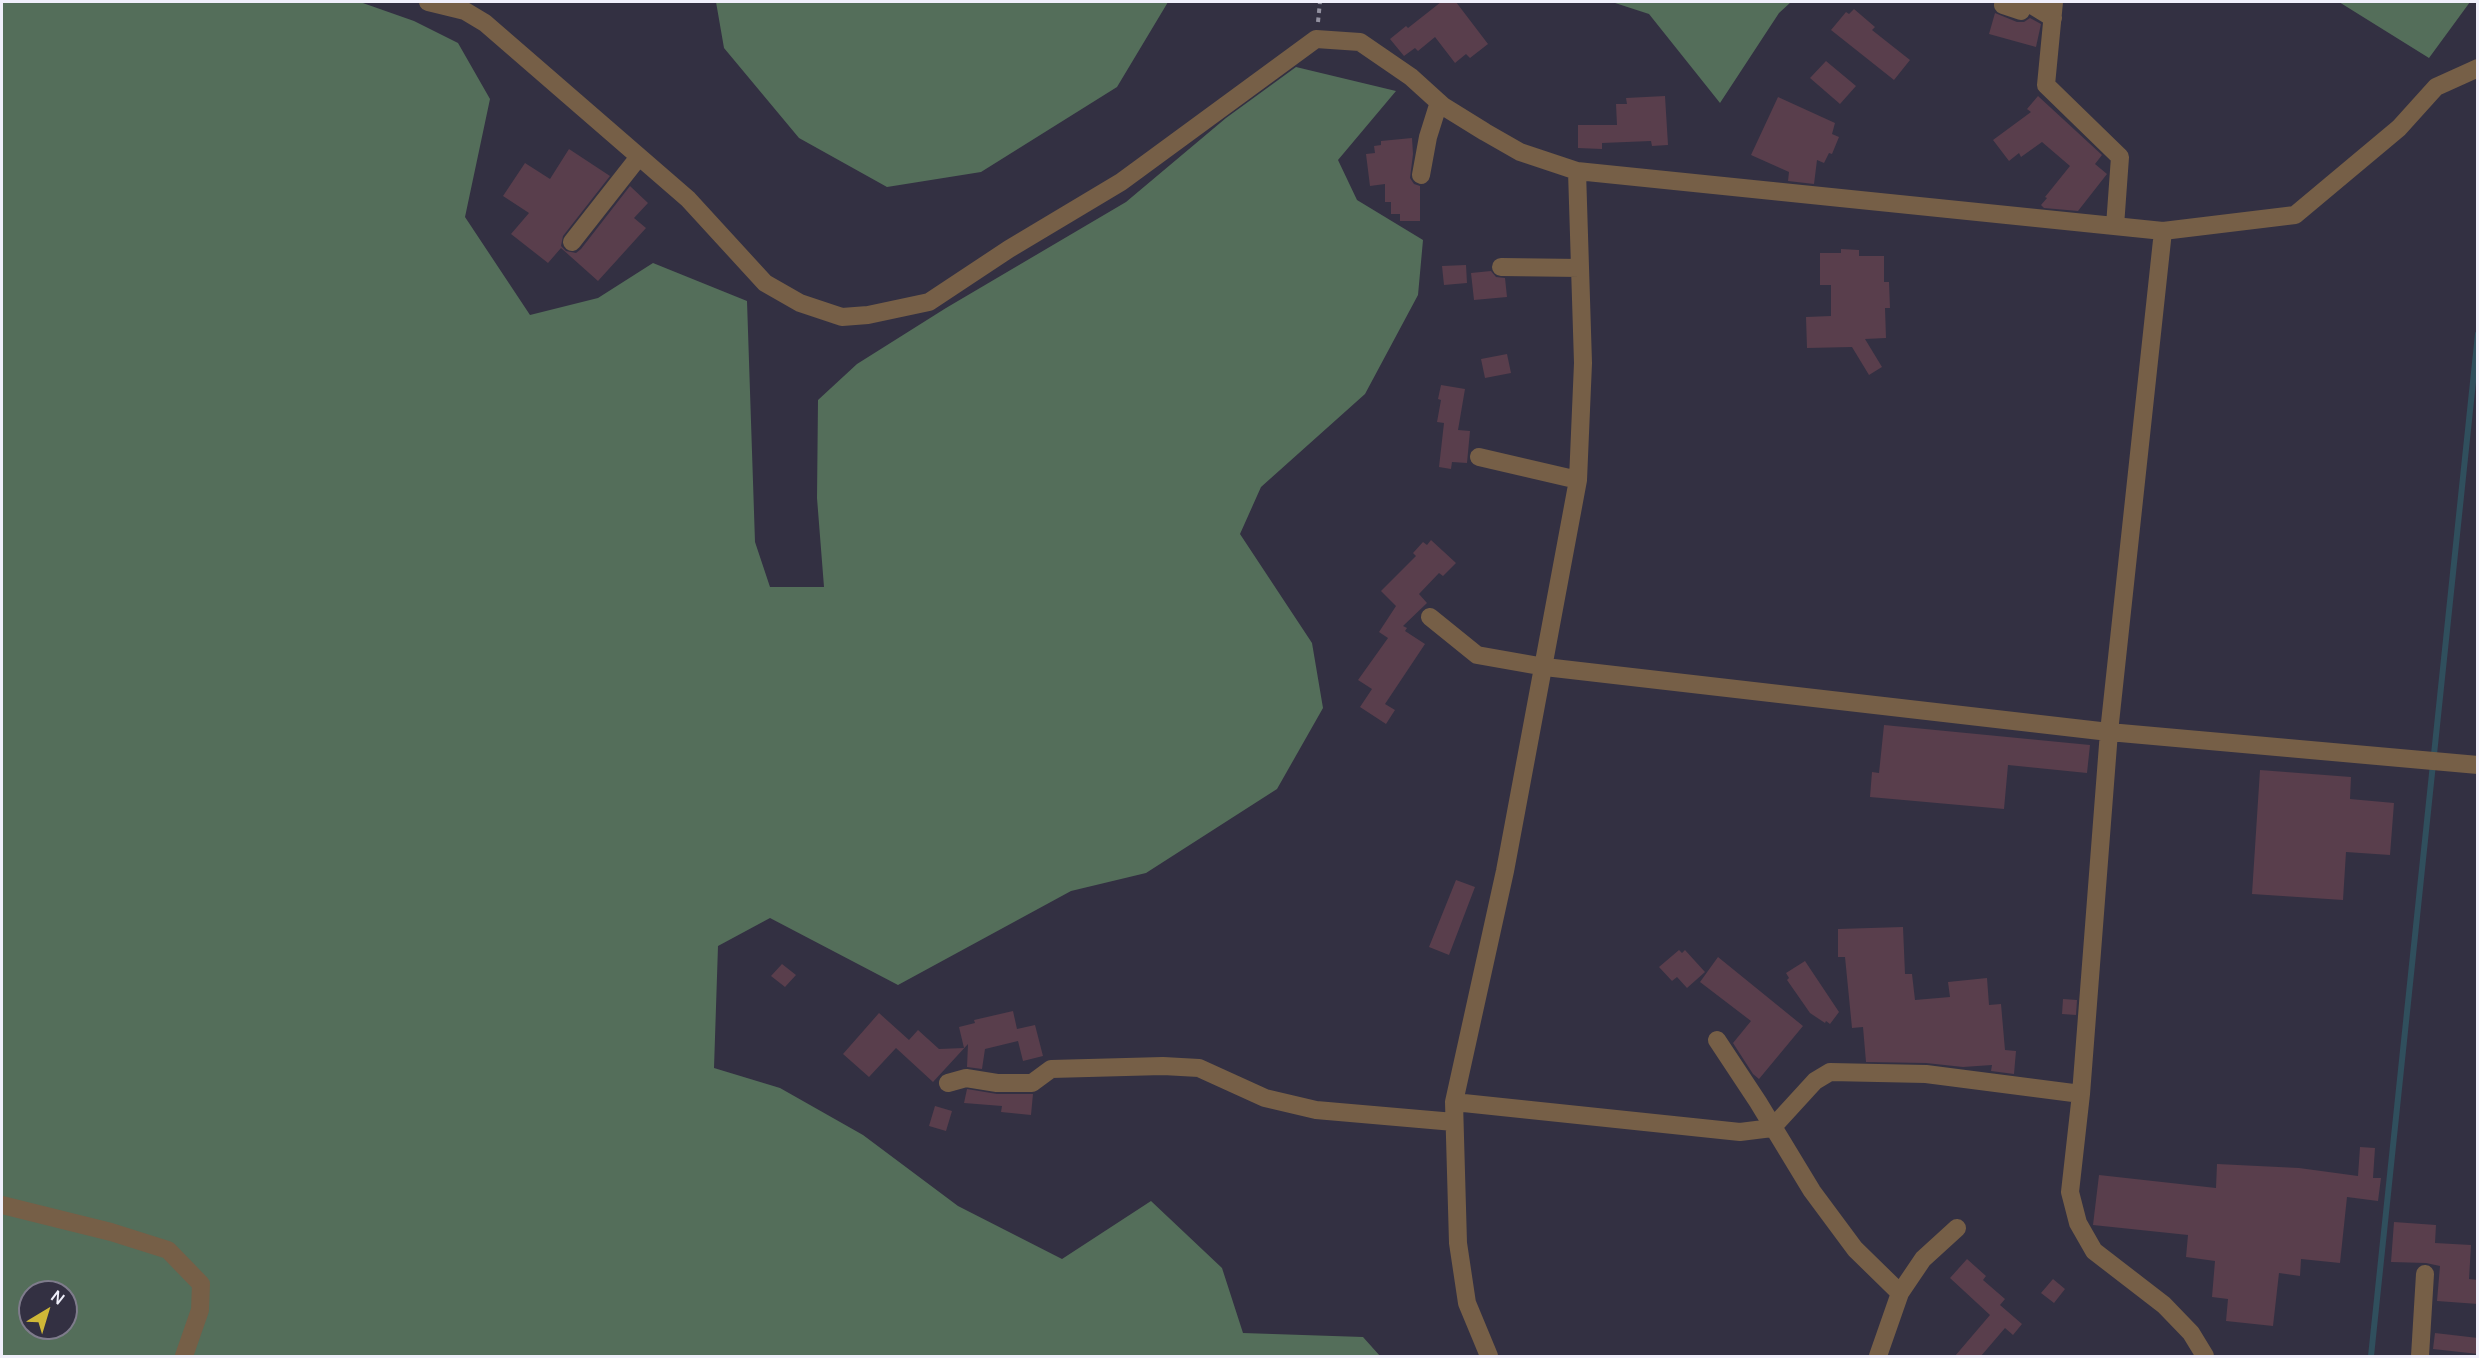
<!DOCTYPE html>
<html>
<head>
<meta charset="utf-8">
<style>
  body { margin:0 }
  #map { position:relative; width:2479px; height:1358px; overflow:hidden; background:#333042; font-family:Manrope,sans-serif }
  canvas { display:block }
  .frame { position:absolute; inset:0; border:3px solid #f0effb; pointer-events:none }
  .north { position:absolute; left:18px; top:1280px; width:60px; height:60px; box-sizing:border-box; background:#333042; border:2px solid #7f7c8c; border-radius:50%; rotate:38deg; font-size:16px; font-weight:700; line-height:24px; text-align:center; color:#f0effb }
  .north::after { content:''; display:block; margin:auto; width:21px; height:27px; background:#d0b837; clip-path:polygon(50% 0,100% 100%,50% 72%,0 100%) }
</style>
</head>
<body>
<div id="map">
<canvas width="2479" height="1358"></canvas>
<div class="frame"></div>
<div class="north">N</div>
</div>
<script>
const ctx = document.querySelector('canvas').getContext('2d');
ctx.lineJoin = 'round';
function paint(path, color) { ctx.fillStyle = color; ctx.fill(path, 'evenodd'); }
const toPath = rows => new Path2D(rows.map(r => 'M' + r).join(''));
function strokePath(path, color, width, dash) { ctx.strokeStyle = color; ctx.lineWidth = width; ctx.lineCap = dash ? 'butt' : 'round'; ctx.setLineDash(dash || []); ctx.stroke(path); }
paint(toPath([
  [4,2,360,2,414,21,458,43,490,99,465,217,530,315,598,298,653,263,747,301,755,542,770,587,824,587,817,498,818,400,857,364,946,308,1126,202,1226,118,1296,67,1396,91,1338,160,1357,200,1423,240,1418,295,1365,394,1261,487,1240,534,1312,643,1323,708,1277,789,1146,873,1071,891,898,985,770,918,718,946,714,1068,780,1088,863,1135,958,1206,1062,1259,1151,1201,1222,1268,1243,1333,1363,1337,1380,1356,2,1356,2,3],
  [30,1292,66,1292,66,1328,30,1328],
  [716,2,1168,2,1117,87,981,172,887,187,799,138,724,48],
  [1612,2,1791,2,1779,13,1720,103,1649,14],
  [2339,2,2470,2,2429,58]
]), '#546e5a');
strokePath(toPath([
  [2371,1356,2478,334]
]), '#304f5d', 6);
paint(toPath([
  [1441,2,1456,2,1488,44,1470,58,1466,54,1455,63,1435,37,1418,51,1415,48,1404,56,1390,39,1406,26,1408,28],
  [1854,9,1875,27,1872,30,1910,60,1894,80,1831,30,1846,12,1849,14],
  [1995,13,2017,22,2024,22,2030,18,2041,24,2036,47,1989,34],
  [1826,61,1856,86,1840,104,1810,78],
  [1665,96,1668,145,1652,146,1651,141,1602,143,1602,149,1578,148,1578,125,1617,125,1616,104,1627,104,1626,98],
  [2038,96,2102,155,2095,164,2107,174,2078,211,2044,208,2041,205,2047,198,2045,197,2070,166,2042,142,2021,157,2019,153,2009,161,1993,140,2031,112,2027,109],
  [1778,97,1835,123,1832,134,1839,137,1832,154,1829,153,1824,163,1817,160,1814,184,1788,181,1789,172,1751,155],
  [1412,138,1413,154,1410,178,1414,184,1420,186,1420,221,1400,221,1400,214,1391,214,1391,202,1385,202,1385,184,1370,186,1366,154,1375,153,1374,146,1381,145,1381,141],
  [569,149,610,176,563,236,561,246,566,251,576,253,581,249,630,186,648,203,634,218,646,228,598,281,561,248,548,263,511,234,529,213,503,196,525,163,550,179],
  [1841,249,1859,250,1859,256,1884,256,1884,282,1889,282,1890,308,1885,308,1886,338,1865,339,1882,367,1869,375,1852,347,1807,348,1806,317,1831,316,1831,285,1820,285,1820,253,1841,253],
  [1466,265,1467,283,1444,285,1442,266],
  [1491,271,1496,277,1505,278,1507,297,1474,300,1471,273],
  [1507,354,1511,373,1485,378,1481,359],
  [1441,385,1465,389,1458,430,1470,431,1467,463,1452,462,1451,469,1439,467,1444,423,1437,422,1441,400,1438,399],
  [1431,540,1456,563,1443,576,1439,573,1419,594,1427,603,1403,626,1407,628,1405,631,1425,644,1385,704,1395,710,1386,724,1360,707,1372,689,1358,680,1388,638,1379,632,1396,606,1381,591,1416,556,1413,553,1423,542,1427,545],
  [1884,725,2090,745,2087,773,2008,765,2004,809,1870,797,1872,772,1879,773],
  [2260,770,2351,777,2350,799,2394,803,2390,855,2346,852,2343,900,2252,894],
  [1456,880,1475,887,1449,955,1429,947],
  [1903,927,1905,974,1912,974,1915,1000,1950,997,1948,982,1987,978,1989,1005,2001,1004,2005,1050,2016,1051,2014,1074,1991,1071,1992,1065,1963,1067,1926,1063,1866,1062,1863,1027,1852,1028,1845,957,1838,957,1838,929],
  [1679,950,1682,953,1685,950,1705,972,1687,988,1677,977,1672,981,1659,967],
  [1718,957,1803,1026,1759,1079,1753,1074,1733,1043,1751,1021,1700,982],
  [1805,961,1839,1012,1830,1024,1826,1021,1825,1023,1810,1013,1787,980,1789,978,1786,973],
  [782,964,796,975,785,987,771,976],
  [2063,999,2077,1000,2076,1015,2062,1014],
  [1013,1011,1017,1029,1035,1025,1043,1056,1023,1061,1018,1041,985,1049,982,1069,967,1067,968,1044,933,1082,896,1048,869,1077,843,1054,879,1013,909,1040,918,1030,939,1049,964,1048,959,1027,975,1023,974,1020],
  [967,1089,997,1094,1033,1094,1031,1115,1001,1112,1002,1106,964,1103],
  [935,1106,952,1111,946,1131,929,1126],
  [2360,1147,2375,1148,2373,1178,2381,1178,2378,1201,2347,1197,2340,1263,2301,1259,2300,1276,2279,1273,2273,1326,2226,1321,2228,1299,2212,1297,2215,1261,2186,1257,2188,1235,2093,1225,2099,1175,2216,1188,2217,1164,2299,1168,2358,1176],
  [2394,1222,2436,1225,2435,1243,2471,1245,2469,1279,2478,1280,2478,1304,2437,1301,2440,1266,2426,1263,2391,1262],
  [1967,1259,1986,1276,1983,1280,2005,1299,2000,1305,2022,1324,2013,1335,2005,1328,1981,1356,1955,1356,1990,1315,1950,1278],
  [2053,1279,2065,1289,2054,1303,2041,1293],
  [2435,1333,2478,1338,2478,1354,2433,1349]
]), '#593e4c');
strokePath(toPath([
  [1318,22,1320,2]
]), '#9391a0', 4, [4.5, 4.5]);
strokePath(toPath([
  [428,2,465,11,485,23,688,199,765,283,800,303,842,317,868,315,929,302,1009,249,1121,182,1316,39,1360,42,1411,77,1443,106,1485,132,1520,152,1577,171,2163,231,2295,215,2399,128,2436,87,2478,68],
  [2027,2,2053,18],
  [2054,2,2046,85,2120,157,2115,226],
  [2003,5,2021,11,2023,2],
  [1421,175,1428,137,1439,102],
  [2163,231,2109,732,2081,1094,2070,1192,2078,1223,2094,1251,2164,1305,2191,1333,2205,1356],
  [572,242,638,158],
  [1501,267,1580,268],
  [1479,457,1578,480],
  [1430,617,1477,655,1545,667,2109,732,2478,765],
  [1717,1040,1758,1102,1812,1191,1855,1249,1900,1293],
  [948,1083,966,1078,997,1083,1032,1083,1051,1069,1163,1066,1199,1068,1265,1098,1316,1110,1454,1122],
  [1454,1102,1740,1132,1772,1128,1815,1081,1830,1072,1926,1074,2081,1094],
  [2,1205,111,1232,168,1250,201,1284,200,1310,184,1356],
  [1489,1356,1467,1303,1458,1243,1454,1102,1505,871,1578,480,1583,363,1577,171],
  [1878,1356,1900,1293,1923,1259,1957,1228],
  [2420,1356,2425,1274]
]), '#765f47', 18);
</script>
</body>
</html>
